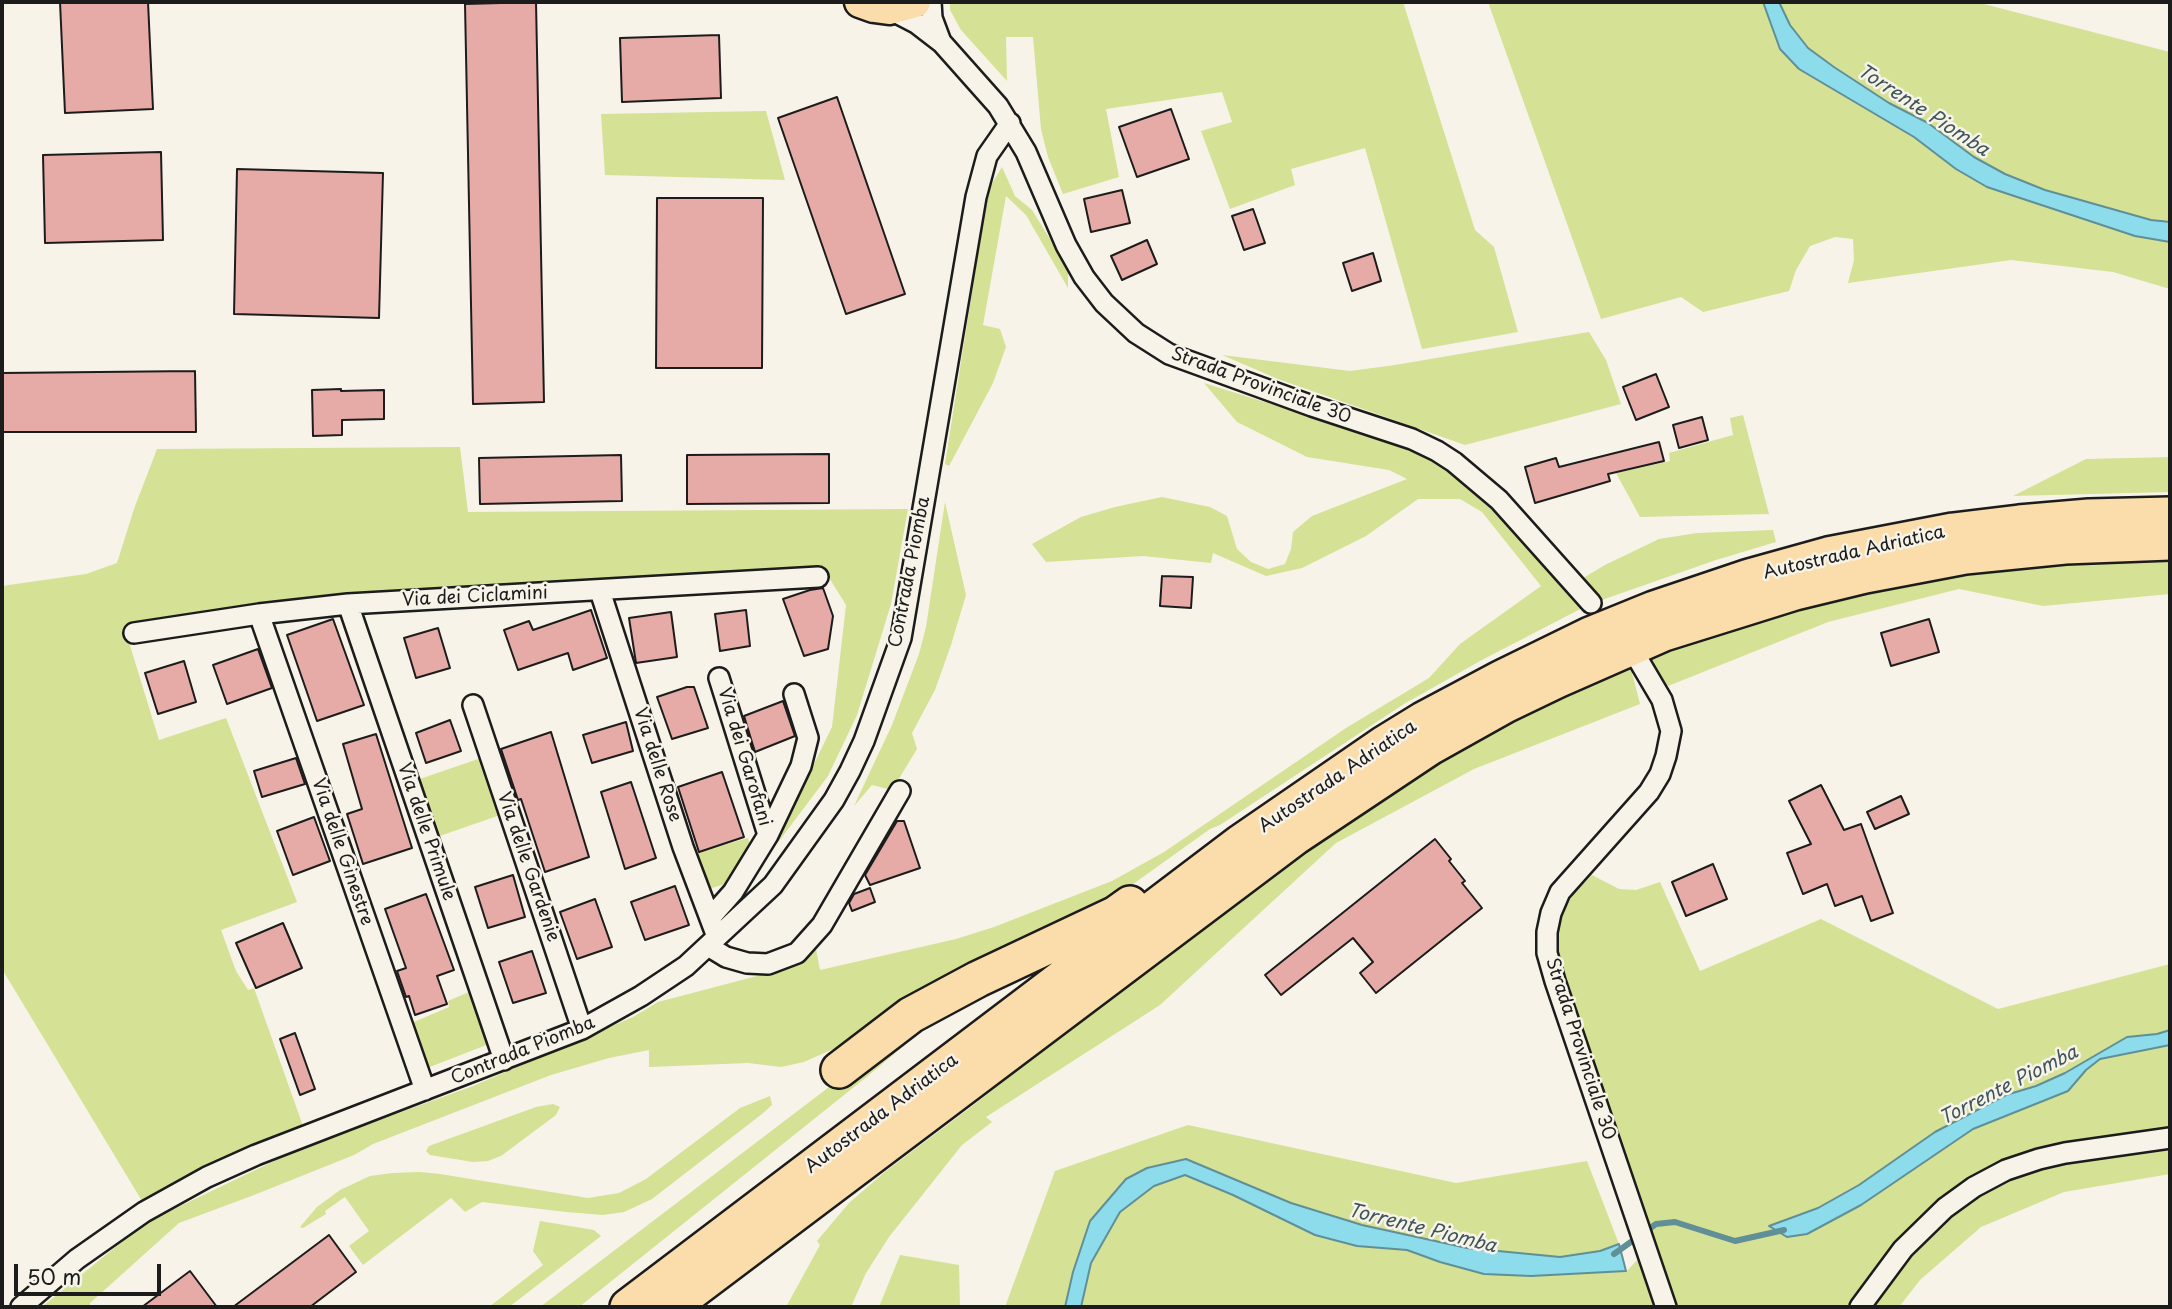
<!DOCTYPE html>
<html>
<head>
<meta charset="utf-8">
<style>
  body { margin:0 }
  #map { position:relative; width:2172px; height:1309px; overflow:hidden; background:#f7f3e8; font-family:"Playpen Sans",sans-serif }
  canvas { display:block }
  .frame { position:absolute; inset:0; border:4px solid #1c1c1c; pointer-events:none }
  .scale { position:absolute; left:14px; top:1264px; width:147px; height:32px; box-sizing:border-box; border:4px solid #1c1c1c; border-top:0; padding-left:9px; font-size:21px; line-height:24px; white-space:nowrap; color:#1c1c1c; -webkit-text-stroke:5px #f7f3e8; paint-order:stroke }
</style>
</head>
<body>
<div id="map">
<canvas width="2172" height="1309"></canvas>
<div class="frame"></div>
<div class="scale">50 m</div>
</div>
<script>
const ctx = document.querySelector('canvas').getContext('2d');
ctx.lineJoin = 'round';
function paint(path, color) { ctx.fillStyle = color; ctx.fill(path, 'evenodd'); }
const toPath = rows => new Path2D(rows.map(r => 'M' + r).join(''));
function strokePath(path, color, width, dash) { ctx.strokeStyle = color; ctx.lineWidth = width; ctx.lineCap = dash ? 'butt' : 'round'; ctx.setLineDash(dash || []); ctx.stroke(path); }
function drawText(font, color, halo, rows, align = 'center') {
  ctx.font = font + ' "Playpen Sans",sans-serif'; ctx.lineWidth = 5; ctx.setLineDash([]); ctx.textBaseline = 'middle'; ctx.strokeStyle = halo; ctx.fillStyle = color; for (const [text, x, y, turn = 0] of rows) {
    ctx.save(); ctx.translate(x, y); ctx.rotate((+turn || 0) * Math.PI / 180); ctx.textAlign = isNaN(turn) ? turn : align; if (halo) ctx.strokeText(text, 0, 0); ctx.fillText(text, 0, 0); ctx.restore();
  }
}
paint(toPath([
  [950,2,1403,2,1475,230,1494,247,1518,332,1422,349,1365,148,1291,169,1295,185,1230,209,1201,131,1232,122,1222,92,1106,109,1119,177,1063,194,1048,157,1041,129,1033,37,1006,37,1007,81,961,30,950,10],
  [1488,2,1763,2,1780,49,1799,69,1914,137,1956,169,1987,187,2135,236,2170,242,2170,289,2113,272,2011,260,1848,283,1854,260,1853,239,1835,237,1810,246,1796,270,1789,291,1703,312,1681,297,1601,319],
  [1779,2,1976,2,2170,52,2170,222,2151,220,2045,190,2005,174,1974,157,1928,123,1889,103,1808,48,1790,25],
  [766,111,785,180,605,175,601,114],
  [1002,167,1015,196,1032,210,1068,268,1068,288,1026,215,1006,196,983,325,1000,329,1006,347,993,383,949,466,945,464,988,190],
  [1589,332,1606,360,1621,404,1465,445,1278,379,1222,355,1350,371,1395,365],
  [1204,383,1408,447,1451,469,1492,501,1588,605,1480,661,1404,704,1220,825,1210,829,1108,902,851,1041,804,1062,781,1067,748,1063,649,1067,649,1050,609,1058,551,1075,373,1144,354,1155,254,1195,179,1223,90,1303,90,1307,42,1307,145,1223,297,1150,473,1086,633,1017,658,1002,776,971,815,944,820,970,956,939,994,927,1112,881,1164,852,1346,728,1429,678,1460,644,1541,586,1482,512,1460,499,1418,499,1366,536,1302,568,1266,576,1213,553,1211,563,1143,556,1046,562,1032,544,1081,517,1115,507,1162,497,1210,507,1227,516,1237,549,1251,562,1268,569,1285,564,1291,549,1293,532,1312,516,1407,479,1389,470,1307,457,1237,422],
  [1743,415,1769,514,1640,517,1616,473,1670,461,1669,453,1733,435,1730,418],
  [460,447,468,512,908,509,891,604,857,715,828,776,734,901,779,836,832,727,846,605,823,568,350,594,124,626,159,740,226,718,297,902,221,930,236,971,248,990,254,988,303,1126,192,1173,142,1201,2,969,2,586,86,574,117,563,134,509,157,449],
  [2170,457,2170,492,2013,496,2086,459],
  [945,502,966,595,951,645,935,690,912,733,917,749,892,790,872,785,854,806,892,725,919,654,926,627],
  [1773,530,1776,542,1716,560,1596,602,1578,581,1605,565,1659,539,1697,533],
  [2170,557,2170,594,2043,606,1959,589,1828,622,1668,686,1648,657,1749,622,1847,594,1944,574,2014,565],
  [1630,665,1640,704,1474,769,1336,843,1160,1005,986,1117,992,1122,962,1145,889,1237,866,1273,851,1307,786,1307,820,1245,817,1241,849,1203,886,1171,971,1107,1104,1002,1355,810,1509,724],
  [481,758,500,815,434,838,414,781],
  [748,838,751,849,726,884,704,890,693,854],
  [1592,875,1619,889,1636,890,1660,882,1700,971,1821,919,1998,1009,2170,964,2170,1030,2157,1034,2127,1037,2065,1073,2036,1086,2006,1095,1935,1132,1859,1185,1818,1208,1770,1226,1787,1237,1861,1205,1973,1129,2068,1091,2086,1070,2100,1059,2170,1045,2170,1174,2064,1192,1981,1227,1920,1280,1899,1307,1081,1307,1091,1263,1120,1212,1154,1186,1185,1175,1233,1195,1284,1220,1357,1246,1407,1250,1440,1262,1484,1274,1531,1276,1627,1271,1649,1247,1655,1245,1625,1154,1560,976,1553,947,1557,921,1574,893],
  [471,991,489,1044,422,1070,407,1025,449,1007,448,1001],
  [929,1025,869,1075,579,1307,540,1307,904,1030],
  [770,1096,772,1105,762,1114,652,1199,624,1212,603,1215,566,1212,482,1202,465,1212,451,1198,363,1265,349,1246,369,1231,345,1197,325,1211,326,1214,303,1228,300,1227,317,1207,340,1190,370,1176,392,1173,420,1172,440,1174,588,1198,619,1193,646,1179,740,1108],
  [553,1104,560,1107,556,1115,501,1156,488,1161,473,1162,430,1155,426,1151,429,1146,536,1107],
  [1188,1125,1456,1183,1587,1161,1619,1244,1600,1251,1560,1257,1467,1248,1362,1225,1291,1203,1186,1159,1126,1179,1090,1221,1073,1272,1065,1307,1005,1307,1055,1171],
  [540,1221,594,1230,601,1236,509,1307,489,1307,543,1265,533,1251],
  [900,1255,959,1265,960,1307,879,1307]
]), '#d5e194');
const water = toPath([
  [1763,2,1779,2,1790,25,1808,48,1834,67,1889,103,1928,123,1974,157,2005,174,2045,190,2151,220,2170,222,2170,242,2135,236,1987,187,1956,169,1914,137,1799,69,1780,49,1763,2],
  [2170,1030,2170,1045,2100,1059,2086,1070,2068,1091,1973,1129,1861,1205,1807,1234,1787,1237,1769,1226,1818,1208,1859,1185,1935,1132,2006,1095,2036,1086,2065,1073,2127,1037,2157,1034,2170,1030],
  [1186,1159,1291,1203,1362,1225,1467,1248,1560,1257,1600,1251,1619,1244,1626,1271,1531,1276,1484,1274,1440,1262,1407,1250,1357,1246,1315,1235,1233,1195,1185,1175,1154,1186,1120,1212,1091,1263,1081,1307,1065,1307,1073,1272,1090,1221,1126,1179,1147,1168,1186,1159]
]);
paint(water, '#8ddceb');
strokePath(water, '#608f98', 2);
strokePath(toPath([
  [1614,1254,1656,1224,1675,1222,1735,1241,1784,1230]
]), '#608f98', 6);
const building = toPath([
  [60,2,148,2,153,109,65,113,60,2],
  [536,2,544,402,473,404,465,4,536,2],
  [719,35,721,98,622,102,620,38,719,35],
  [837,97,905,294,846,314,778,118,837,97],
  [1171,109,1189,159,1137,177,1119,127,1171,109],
  [161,152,163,240,45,243,43,155,161,152],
  [237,169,383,173,379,318,234,314,237,169],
  [1122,190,1130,223,1091,232,1084,199,1122,190],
  [657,198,763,198,762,368,656,368,657,198],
  [1253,209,1265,243,1244,250,1232,216,1253,209],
  [1147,240,1157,264,1122,280,1111,256,1147,240],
  [1373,253,1381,281,1352,291,1343,263,1373,253],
  [195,371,196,432,2,432,2,373,195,371],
  [1656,374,1669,407,1636,420,1623,387,1656,374],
  [341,389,341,391,384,390,384,419,342,420,342,435,313,436,312,390,341,389],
  [1702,417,1708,440,1679,448,1673,425,1702,417],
  [1659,442,1664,461,1608,474,1610,481,1535,503,1525,467,1556,458,1559,467,1659,442],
  [829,454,829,503,687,504,687,455,829,454],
  [621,455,622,501,480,504,479,458,621,455],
  [1162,576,1193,577,1191,608,1160,606,1162,576],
  [823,588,833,616,828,649,804,656,783,599,810,590,823,588],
  [591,610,607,658,573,670,568,653,518,670,504,630,529,621,533,630,591,610],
  [746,610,750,646,720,651,715,614,746,610],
  [671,612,677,657,636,663,629,618,671,612],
  [333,619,364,705,317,721,287,635,333,619],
  [1929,619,1939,652,1891,666,1881,633,1929,619],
  [438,628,450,668,416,678,404,638,438,628],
  [258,649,272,688,227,704,213,665,258,649],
  [184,661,196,702,158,714,145,673,184,661],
  [687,687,694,687,708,728,672,739,657,697,687,687],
  [783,701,795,736,755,752,744,716,783,701],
  [450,720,461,751,426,763,416,733,450,720],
  [626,722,633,751,592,763,583,735,626,722],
  [551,732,589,857,545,872,521,799,518,800,501,749,551,732],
  [376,734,412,848,363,864,347,814,362,809,343,744,376,734],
  [296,758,305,784,262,797,254,771,296,758],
  [722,772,744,837,699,852,678,787,722,772],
  [631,782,656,858,625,869,601,792,631,782],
  [1821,785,1844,830,1861,824,1893,913,1871,921,1862,896,1835,906,1827,884,1803,894,1787,853,1811,844,1789,801,1821,785],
  [1901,796,1909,814,1875,829,1867,812,1901,796],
  [314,817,330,861,293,875,277,831,314,817],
  [897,821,904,821,920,868,870,885,865,875,897,821],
  [1435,839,1451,859,1449,861,1465,881,1462,883,1482,908,1376,993,1360,973,1373,962,1353,938,1281,995,1265,975,1435,839],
  [1713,864,1727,899,1686,916,1672,882,1713,864],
  [513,875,525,917,488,928,475,887,513,875],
  [675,886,689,925,645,940,631,902,675,886],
  [870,888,875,902,852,911,849,903,854,894,870,888],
  [426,894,454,970,437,976,447,1004,415,1015,409,996,406,997,397,971,406,968,385,909,426,894],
  [595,899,612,947,577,959,560,912,595,899],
  [283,923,302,968,256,988,236,943,283,923],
  [532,951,546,993,513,1003,499,962,532,951],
  [295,1033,315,1089,300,1095,280,1039,295,1033],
  [329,1235,356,1272,310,1307,233,1307,329,1235],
  [190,1271,217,1307,142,1307,190,1271]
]);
paint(building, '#e6aba6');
strokePath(building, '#1c1c1c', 2);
const minor = toPath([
  [931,2,932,18,941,42],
  [889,9,916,23,942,43,998,106,1026,152,1066,245,1084,277,1104,303,1136,333,1169,354,1312,406,1412,439,1437,451,1454,462,1499,500,1591,603],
  [600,591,683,847,717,937],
  [348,604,504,1060],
  [259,614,425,1090],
  [134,633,259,614,348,604,818,577],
  [1639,661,1662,700,1671,731,1666,756,1660,774,1649,792,1560,892,1551,913,1547,932,1547,953,1555,981,1666,1307],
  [719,678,768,835],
  [473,705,582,1029],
  [710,918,733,892,768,835,801,766,808,738,794,694],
  [708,946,726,957,747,963,768,964,797,953,822,925,900,791],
  [21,1307,77,1259,144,1212,207,1177,256,1155,582,1029,641,996,686,966,773,885,834,800,850,771,864,741,901,638,976,197,987,156,1010,123],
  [1860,1307,1903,1249,1945,1208,1974,1187,2006,1170,2039,1159,2065,1153,2170,1138]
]);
const primary = toPath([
  [860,2,874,7,889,9,915,2]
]);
const motorway = toPath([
  [839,1070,911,1015,978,979,1116,914,1130,904],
  [628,1307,1240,843,1384,744,1423,720,1502,678,1590,635,1654,609,1749,577,1828,555,1953,531,2019,523,2089,517,2170,515],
  [671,1307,1295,837,1430,747,1505,705,1557,680,1664,633,1795,592,1865,575,1965,556,2065,546,2170,542]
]);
strokePath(minor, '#1c1c1c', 24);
strokePath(primary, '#1c1c1c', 35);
strokePath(motorway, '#1c1c1c', 40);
strokePath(minor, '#f7f3e8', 19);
strokePath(primary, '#fbdcab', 30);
strokePath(motorway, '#fbdcab', 35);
drawText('18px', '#1c1c1c', '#f7f3e8', [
  ["Strada Provinciale 30",1261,386,20],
  ["Autostrada Adriatica",1854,553,-13],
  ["Contrada Piomba",910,572,-79],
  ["Via dei Ciclamini",475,597,-3],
  ["Via dei Garofani",744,757,73],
  ["Via delle Rose",657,765,72],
  ["Autostrada Adriatica",1338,777,-34],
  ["Via delle Primule",426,832,71],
  ["Via delle Ginestre",342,852,71],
  ["Via delle Gardenie",528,867,71],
  ["Strada Provinciale 30",1580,1049,72],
  ["Contrada Piomba",523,1051,-22],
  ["Autostrada Adriatica",882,1114,-37]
]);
drawText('italic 19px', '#3e565a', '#f7f3e8', [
  ["Torrente Piomba",1923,111,33],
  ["Torrente Piomba",2009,1086,-27],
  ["Torrente Piomba",1422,1229,14]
]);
</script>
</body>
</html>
